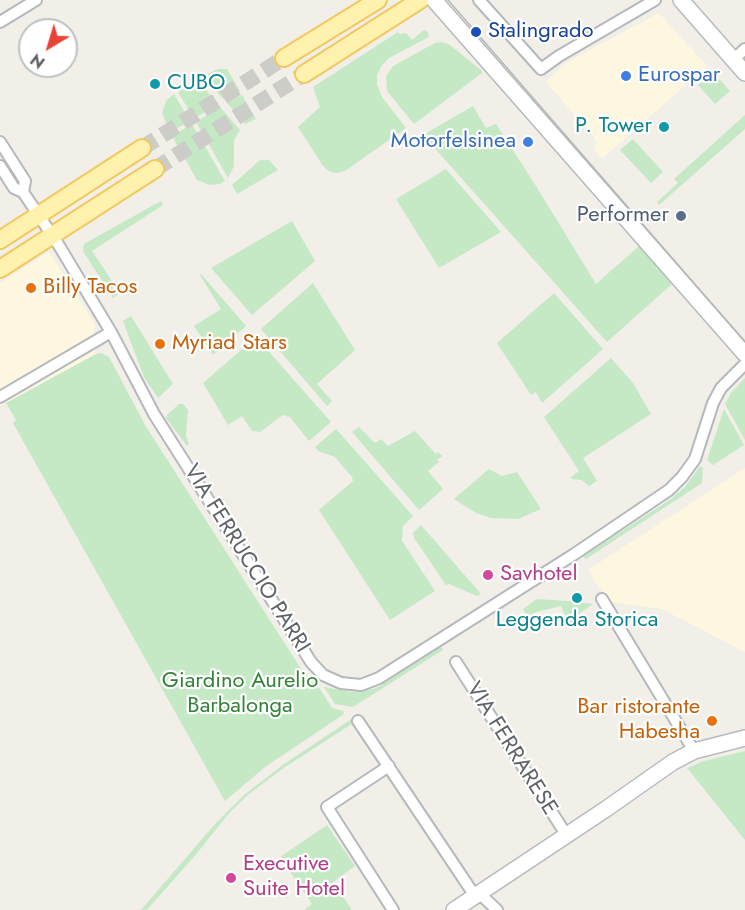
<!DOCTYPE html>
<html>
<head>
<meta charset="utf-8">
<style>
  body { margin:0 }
  #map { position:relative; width:745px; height:910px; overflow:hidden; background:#f1efe8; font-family:Jost,sans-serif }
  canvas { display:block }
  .north { position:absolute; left:18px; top:18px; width:60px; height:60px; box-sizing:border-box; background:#fff; border:2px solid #bfc1c3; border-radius:50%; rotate:218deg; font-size:16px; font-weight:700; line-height:24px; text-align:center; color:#5f6368 }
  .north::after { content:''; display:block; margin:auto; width:21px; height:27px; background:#ea4335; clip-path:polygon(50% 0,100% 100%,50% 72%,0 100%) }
</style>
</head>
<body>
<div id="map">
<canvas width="745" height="910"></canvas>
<div class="north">N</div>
</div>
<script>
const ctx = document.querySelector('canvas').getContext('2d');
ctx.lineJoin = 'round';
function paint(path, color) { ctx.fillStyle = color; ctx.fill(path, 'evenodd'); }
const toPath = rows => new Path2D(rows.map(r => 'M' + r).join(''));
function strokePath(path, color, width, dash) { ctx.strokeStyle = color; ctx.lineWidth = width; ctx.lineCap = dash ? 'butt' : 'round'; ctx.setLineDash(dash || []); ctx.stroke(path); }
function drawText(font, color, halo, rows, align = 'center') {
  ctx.font = font + ' Jost,sans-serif'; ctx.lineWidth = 4.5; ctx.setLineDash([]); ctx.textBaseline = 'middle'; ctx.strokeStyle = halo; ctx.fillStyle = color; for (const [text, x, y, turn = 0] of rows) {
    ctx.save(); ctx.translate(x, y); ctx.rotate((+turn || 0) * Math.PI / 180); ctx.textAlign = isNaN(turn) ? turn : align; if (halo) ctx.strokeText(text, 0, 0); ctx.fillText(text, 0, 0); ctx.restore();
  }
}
paint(toPath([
  [659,13,707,66,602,159,594,150,597,143,594,137,546,82,566,63],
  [49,252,95,324,94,332,88,339,96,354,0,406,0,283],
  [745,468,745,652,662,609,609,602,588,570]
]), '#fef7e0');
paint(toPath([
  [424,30,428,32,429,37,389,58,382,65,377,75,377,84,382,97,406,128,345,171,337,173,330,172,323,166,298,127,320,107,313,87,398,32,400,34,406,33,412,40],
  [442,42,450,45,482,71,482,73,414,124,387,91,386,76,393,66,435,43],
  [218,69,227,69,240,91,224,100,203,76],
  [713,72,730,91,715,104,698,85],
  [197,80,218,104,194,119,178,92],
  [174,94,190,121,170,132,162,113,166,101],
  [242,95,256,119,245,124,227,103],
  [473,106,486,128,496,124,536,186,596,284,639,246,672,284,607,342,423,135],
  [220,107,240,130,234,140,234,166,228,178,196,122],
  [745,115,745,129,659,205,657,202,678,183,674,179],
  [192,124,225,181,220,184,210,185,197,180,172,136],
  [633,139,663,172,651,183,620,150],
  [260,160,269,160,278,170,237,194,232,185],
  [446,169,501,232,439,268,396,199],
  [161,201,163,205,92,251,120,293,113,298,83,251,84,244],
  [292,221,315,261,252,315,211,268],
  [201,274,246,326,213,355,194,326,221,309,200,275],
  [313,283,355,350,317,384,332,401,327,406,261,329],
  [554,293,603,349,542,403,536,392,531,395,497,343],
  [131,316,173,384,158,398,144,377,123,321],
  [256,337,331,422,309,441,290,417,283,415,260,432,252,431,242,416,228,425,203,383],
  [101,353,109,357,145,425,303,672,320,689,332,708,343,711,344,714,265,767,225,801,13,423,16,420,6,403,96,354],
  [611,358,633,383,651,414,583,458,597,481,589,486,582,480,572,479,571,477,579,471,544,417],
  [745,378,745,440,725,404,731,393],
  [179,404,183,404,188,410,186,436,189,444,187,446,166,418,167,415],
  [724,409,744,445,713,465,707,460],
  [359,427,375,443,381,439,388,446,415,431,436,454,438,452,442,456,437,460,439,462,428,471,443,489,419,510,352,432],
  [336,429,413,516,403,526,402,541,435,591,390,620,319,510,353,481,352,477,335,457,318,451,315,447],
  [700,466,703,468,702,483,586,559,583,556,671,499,685,487],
  [489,469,502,476,517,472,541,509,518,519,491,518,476,513,454,499],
  [421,525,481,594,477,596,449,584,446,585,414,538,413,533],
  [537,599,567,601,593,604,580,613,583,619,570,627,561,606,536,612,528,617,523,609],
  [441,647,443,650,353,707,335,704,324,687,352,692,373,689,380,686],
  [353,718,355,722,285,767,249,794,230,812,198,852,147,910,141,910,215,824,244,795,284,764],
  [745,751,745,840,687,768,704,761],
  [327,825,355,866,333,882,352,910,304,910,312,904,280,857]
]), '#c5e8c5');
strokePath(toPath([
  [142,148,284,58],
  [155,169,304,74]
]), '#ccccc8', 16, [16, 8]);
const street = toPath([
  [479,0,541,69,559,56,655,0],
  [0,22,36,0],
  [733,60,745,49],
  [0,142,25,181,23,192],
  [0,166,14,188,23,192,58,244,111,332,154,414,311,662,323,675,341,683,361,685,379,678,573,555,669,490,682,477,695,459,713,403,721,388,745,364],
  [0,397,111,332],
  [602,599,694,751],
  [456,662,567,836],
  [358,721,475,896],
  [389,766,327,807,393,910],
  [479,893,497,910]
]);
const secondary = toPath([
  [434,0,745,354],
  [681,0,745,73],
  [454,910,606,809,673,762,694,751,745,738]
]);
const primary = toPath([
  [284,58,378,0],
  [304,74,420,0],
  [0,240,142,148],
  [0,269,155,169]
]);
strokePath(street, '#b5b8bc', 14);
strokePath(secondary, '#b6babf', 18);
strokePath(primary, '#f2c960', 20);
strokePath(street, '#fff', 10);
strokePath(secondary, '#fff', 15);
strokePath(primary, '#fff2af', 16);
strokePath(toPath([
  [448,0,745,342]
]), '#b6b7b8', 1.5);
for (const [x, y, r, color] of [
  [476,32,6,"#1a4fb4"],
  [626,76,6,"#3f7fe0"],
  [155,84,6,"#0f9aa8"],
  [664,127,6,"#0f9aa8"],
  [528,142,6,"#3f7fe0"],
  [681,216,6,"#5c6f8a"],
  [31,288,6,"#e8710a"],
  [160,344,6,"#e8710a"],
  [488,575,6,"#d1479c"],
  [577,598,6,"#0f9aa8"],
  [712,721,6,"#e8710a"],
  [231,878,6,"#d1479c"]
]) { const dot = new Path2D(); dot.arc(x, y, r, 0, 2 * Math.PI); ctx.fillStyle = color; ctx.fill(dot); strokePath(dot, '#fff', 2); }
drawText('22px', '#164399', '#fff', [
  ["Stalingrado",488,32]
], 'left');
drawText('22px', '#366cbe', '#fff', [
  ["Eurospar",638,76],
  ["Motorfelsinea",516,142,"right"]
], 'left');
drawText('22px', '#0d838f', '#fff', [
  ["CUBO",167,84],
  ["P. Tower",652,127,"right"],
  ["Leggenda Storica",577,621,"center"]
], 'left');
drawText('22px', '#4e5e75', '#fff', [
  ["Performer",669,216]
], 'right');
drawText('22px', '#c56008', '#fff', [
  ["Billy Tacos",43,288],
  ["Myriad Stars",172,344],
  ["Bar ristorante",700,708,"right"],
  ["Habesha",700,733,"right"]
], 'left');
drawText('22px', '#5f6368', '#fff', [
  ["VIA FERRUCCIO PARRI",246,559,58],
  ["VIA FERRARESE",511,749,58]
]);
drawText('22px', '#b23c85', '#fff', [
  ["Savhotel",500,575],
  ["Executive",243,865],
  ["Suite Hotel",243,890]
], 'left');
drawText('22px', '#348238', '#fff', [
  ["Giardino Aurelio",240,682],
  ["Barbalonga",240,707]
]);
</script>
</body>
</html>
